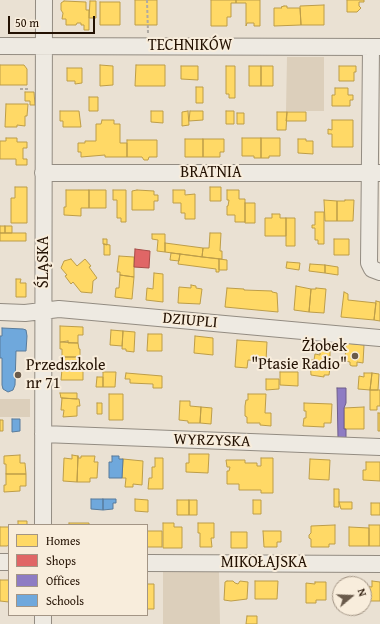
<!DOCTYPE html>
<html>
<head>
<meta charset="utf-8">
<style>
  body { margin:0 }
  #map { position:relative; width:380px; height:624px; overflow:hidden; background:#eae1d3; font-family:"Gentium Book Plus",serif }
  canvas { display:block }
  .legend { position:absolute; left:8px; top:524px; width:140px; height:92px; box-sizing:border-box; background:#f8eddc; border:1px solid #a39585; margin:0; padding:5px 7px; list-style:none; font-size:12px; color:#231102 }
  .legend li { display:flex; align-items:center; gap:8px; height:20px }
  .legend b { width:20px; border:1px solid #a39585 }
  .north { position:absolute; left:332px; top:576px; width:40px; height:40px; box-sizing:border-box; background:#f8eddc; border:1px solid #a39585; border-radius:50%; rotate:71deg; font-size:11px; font-weight:700; line-height:16px; text-align:center; color:#231102 }
  .north::after { content:''; display:block; margin:auto; width:14px; height:18px; background:#695a4b; clip-path:polygon(50% 0,100% 100%,50% 72%,0 100%) }
  .scale { position:absolute; left:8px; top:16px; width:87px; height:18px; box-sizing:border-box; border:2px solid #231102; border-top:0; padding-left:5px; font-size:12px; line-height:14px; white-space:nowrap; color:#231102; -webkit-text-stroke:3px #f8eddc; paint-order:stroke }
</style>
</head>
<body>
<div id="map">
<canvas width="380" height="624"></canvas>
<ul class="legend">
<li><b style="height:11px;background:#ffd966"></b>Homes</li>
<li><b style="height:11px;background:#e06666"></b>Shops</li>
<li><b style="height:11px;background:#8e7cc3"></b>Offices</li>
<li><b style="height:11px;background:#6fa8dc"></b>Schools</li>
</ul>
<div class="north">N</div>
<div class="scale">50 m</div>
</div>
<script>
const ctx = document.querySelector('canvas').getContext('2d');
ctx.lineJoin = 'round';
function paint(path, color) { ctx.fillStyle = color; ctx.fill(path, 'evenodd'); }
const toPath = rows => new Path2D(rows.map(r => 'M' + r).join(''));
function strokePath(path, color, width, dash) { ctx.strokeStyle = color; ctx.lineWidth = width; ctx.lineCap = dash ? 'butt' : 'round'; ctx.setLineDash(dash || []); ctx.stroke(path); }
function drawText(font, color, halo, rows, align = 'center') {
  ctx.font = font + ' "Gentium Book Plus",serif'; ctx.lineWidth = 4; ctx.setLineDash([]); ctx.textBaseline = 'middle'; ctx.strokeStyle = halo; ctx.fillStyle = color; for (const [text, x, y, turn = 0] of rows) {
    ctx.save(); ctx.translate(x, y); ctx.rotate((+turn || 0) * Math.PI / 180); ctx.textAlign = isNaN(turn) ? turn : align; if (halo) ctx.strokeText(text, 0, 0); ctx.fillText(text, 0, 0); ctx.restore();
  }
}
paint(toPath([
  [287,57,324,57,324,111,286,111],
  [0,399,30,399,30,417,0,417],
  [163,572,219,572,220,624,163,624]
]), '#dccfbb');
const homes = toPath([
  [135,0,157,0,157,25,135,25,135,0],
  [211,0,236,0,236,3,231,3,231,17,227,17,227,26,211,26,211,0],
  [236,0,260,0,260,26,254,26,254,23,247,23,246,26,246,3,236,3,236,0],
  [347,0,364,0,364,2,359,2,359,6,361,8,357,12,347,12,347,0],
  [64,1,86,2,86,10,89,10,89,30,84,30,84,25,81,25,81,23,77,23,76,25,66,25,66,19,62,19,63,13,61,10,61,3,64,1],
  [90,1,96,1,96,18,89,18,90,1],
  [100,2,120,2,120,25,100,25,100,2],
  [324,5,324,25,301,25,300,6,324,5],
  [284,6,287,6,287,8,300,8,301,25,274,26,274,8,282,8,281,7,284,6],
  [0,65,24,65,27,69,27,85,0,85,0,65],
  [100,65,113,66,113,85,100,86,100,65],
  [136,65,165,65,165,86,135,86,136,65],
  [181,66,198,66,198,80,181,79,181,66],
  [226,66,235,66,235,98,229,98,229,94,226,94,226,66],
  [249,66,261,66,261,86,249,86,249,66],
  [261,66,273,66,273,86,261,86,261,66],
  [339,66,356,66,356,72,354,72,354,81,339,81,339,66],
  [67,68,82,68,82,83,75,84,75,81,67,81,67,68],
  [196,87,203,87,203,103,196,103,196,87],
  [335,88,348,88,348,95,353,95,353,100,350,100,350,106,332,106,332,95,335,95,335,88],
  [25,92,34,92,35,105,30,105,30,101,25,101,25,92],
  [89,97,98,97,98,111,89,111,89,97],
  [6,104,28,104,27,116,25,116,25,126,17,125,17,127,5,127,6,104],
  [60,111,79,111,81,127,63,127,63,121,60,121,60,111],
  [151,111,163,111,163,123,151,122,151,111],
  [188,111,189,125,182,126,182,112,188,111],
  [190,111,203,111,203,120,189,121,190,111],
  [226,111,234,111,234,124,226,124,226,111],
  [277,112,287,112,286,130,277,130,277,112],
  [287,112,306,112,306,121,286,121,287,112],
  [237,113,244,113,244,124,237,124,237,113],
  [102,120,114,120,114,124,120,124,120,143,127,143,127,157,105,157,105,155,81,157,81,152,78,152,78,143,85,143,85,141,96,141,96,124,101,124,102,120],
  [332,120,353,120,353,147,332,147,332,134,328,134,328,129,332,130,332,120],
  [6,138,17,138,17,142,27,142,27,148,23,148,23,159,27,159,27,165,16,165,16,159,0,159,0,141,6,141,6,138],
  [242,138,261,138,261,158,254,158,254,156,242,156,242,138],
  [261,138,280,138,280,156,269,156,269,158,261,158,261,138],
  [185,139,203,139,203,157,185,157,185,139],
  [203,139,224,139,224,152,220,152,220,157,203,157,203,139],
  [298,139,306,139,306,141,313,141,313,154,298,153,298,139],
  [127,140,157,140,157,157,149,157,148,160,144,160,142,157,127,157,127,140],
  [15,187,27,187,27,223,11,223,11,198,15,198,15,187],
  [210,187,221,187,221,201,210,201,210,187],
  [66,190,89,190,89,208,81,208,81,216,64,215,64,207,66,207,66,190],
  [89,190,106,190,106,208,89,208,89,190],
  [113,190,126,190,126,222,121,222,121,218,117,218,117,200,113,200,113,190],
  [137,190,154,191,154,195,158,195,158,201,154,201,154,210,132,210,132,191,137,190],
  [173,190,185,190,185,195,195,194,195,219,185,219,185,213,181,213,181,203,173,203,173,190],
  [227,190,239,190,239,199,245,199,245,222,235,222,235,215,227,215,227,206,228,206,229,200,227,200,227,190],
  [324,200,337,201,337,221,325,221,324,200],
  [345,200,354,200,353,221,337,221,337,201,345,201,345,200],
  [245,203,255,203,255,223,245,223,245,203],
  [315,212,324,212,324,244,318,244,318,240,315,240,315,228,312,228,312,225,315,225,315,212],
  [272,214,280,214,280,218,286,218,286,236,265,236,265,218,272,218,272,214],
  [286,218,295,218,295,246,286,246,286,218],
  [0,226,5,226,5,233,0,233,0,226],
  [5,226,12,226,12,233,5,233,5,226],
  [0,233,26,233,26,241,0,241,0,233],
  [210,233,221,233,220,251,222,251,222,259,202,257,203,248,209,248,210,233],
  [152,234,165,234,165,252,157,251,158,240,152,239,152,234],
  [103,239,107,239,107,245,103,244,103,239],
  [334,239,349,239,349,255,334,255,334,239],
  [165,243,203,248,202,257,165,252,165,243],
  [104,244,110,245,110,255,104,255,104,244],
  [171,253,180,254,179,261,170,260,171,253],
  [180,254,219,259,219,272,216,272,216,269,178,264,180,254],
  [119,256,134,257,134,277,120,275,120,272,117,272,119,256],
  [71,259,77,266,85,259,91,266,89,267,97,278,93,281,92,293,81,292,73,282,71,284,65,276,67,275,61,268,64,261,71,259],
  [219,259,227,260,227,270,219,270,219,259],
  [287,262,300,263,299,270,286,268,287,262],
  [310,264,325,265,325,273,309,271,310,264],
  [325,265,338,267,338,275,325,273,325,265],
  [154,273,163,274,163,302,146,300,147,288,153,289,154,273],
  [120,275,134,277,132,299,115,297,116,288,119,288,120,275],
  [16,279,21,279,20,283,26,283,26,297,16,297,16,279],
  [191,285,196,286,196,288,202,289,200,304,178,303,179,287,191,288,191,285],
  [296,286,311,289,309,312,294,310,296,286],
  [227,288,244,289,244,290,272,291,272,292,277,293,278,312,225,307,227,288],
  [316,288,326,289,324,313,309,312,311,289,316,289,316,288],
  [344,292,348,294,348,300,376,303,374,320,341,317,344,292],
  [376,301,380,302,380,321,374,320,376,301],
  [60,326,83,327,83,335,78,335,78,343,60,342,60,326],
  [111,330,123,331,122,346,110,345,111,330],
  [123,331,135,332,134,352,126,351,126,349,122,349,123,331],
  [148,334,162,334,162,351,147,351,148,334],
  [195,336,213,338,213,355,194,353,195,336],
  [237,340,267,342,266,361,248,360,247,368,235,367,237,340],
  [68,341,68,343,78,343,79,349,80,349,80,357,62,357,62,349,60,349,60,342,68,341],
  [346,343,364,345,363,363,357,362,357,366,352,366,350,365,350,362,345,361,346,343],
  [320,348,330,349,330,360,332,360,332,368,330,368,329,375,324,375,324,377,311,375,310,360,314,360,315,354,320,355,320,348],
  [62,357,80,357,80,370,62,369,62,357],
  [62,369,83,370,83,380,61,380,62,369],
  [103,372,116,372,115,387,103,387,103,372],
  [280,372,298,372,298,386,280,385,280,372],
  [126,373,162,376,162,388,153,388,153,384,130,383,130,379,125,379,126,373],
  [364,373,372,373,370,390,358,389,359,376,364,377,364,373],
  [372,373,379,374,378,390,370,390,372,373],
  [97,377,103,377,103,387,96,387,97,377],
  [266,379,279,379,279,389,266,390,266,379],
  [370,390,380,390,380,406,377,406,377,410,370,410,370,390],
  [60,393,77,393,77,399,61,398,60,393],
  [109,394,123,394,123,420,109,420,109,394],
  [248,394,266,394,265,413,271,413,271,426,260,425,260,423,247,423,247,417,245,416,245,406,246,400,248,400,248,394],
  [62,398,79,399,80,406,77,406,77,416,63,417,64,410,61,410,62,398],
  [180,401,190,401,190,406,201,407,200,423,188,423,188,421,179,420,180,401],
  [97,403,102,403,102,414,97,414,97,403],
  [304,403,332,404,331,423,324,423,324,427,303,426,304,418,306,418,306,411,304,411,304,403],
  [201,407,212,408,211,424,200,423,201,407],
  [364,407,364,429,344,429,344,408,364,407],
  [378,413,380,413,380,431,378,431,378,413],
  [0,420,3,420,3,431,0,431,0,420],
  [189,454,209,454,208,473,186,472,186,463,189,463,189,454],
  [20,455,20,463,25,463,26,474,6,474,6,464,4,464,4,456,20,455],
  [72,455,78,456,77,482,63,481,64,458,72,459,72,455],
  [78,456,78,458,81,458,81,456,95,456,94,462,98,462,97,478,90,478,90,482,77,482,78,456],
  [155,458,163,458,163,489,148,489,149,478,152,478,152,467,155,467,155,458],
  [261,458,273,458,273,493,261,493,261,490,239,490,239,484,227,484,227,471,229,471,230,467,227,467,226,460,245,460,245,463,257,463,257,466,261,466,261,458],
  [123,459,143,461,142,485,133,484,133,487,125,487,126,478,122,478,123,459],
  [310,459,330,460,329,480,309,479,310,459],
  [366,462,380,462,380,481,363,480,363,470,366,470,366,462],
  [6,474,26,474,26,486,20,486,20,491,4,492,4,485,6,485,6,474],
  [334,489,339,489,339,507,334,507,334,489],
  [135,499,148,500,148,512,135,511,135,499],
  [177,500,189,500,189,515,177,515,177,500],
  [189,500,197,500,197,515,189,515,189,500],
  [253,500,261,500,261,514,253,514,253,500],
  [339,502,352,502,352,509,341,509,339,502],
  [371,503,380,503,380,515,371,515,371,503],
  [18,521,27,521,27,525,18,525,18,521],
  [69,523,89,523,89,525,69,525,69,523],
  [163,523,174,523,174,527,182,527,182,548,163,548,163,523],
  [198,523,214,523,214,538,211,538,212,547,200,547,200,533,198,533,198,523],
  [335,525,335,544,329,544,329,547,311,547,311,539,309,538,309,535,311,533,311,526,335,525],
  [369,525,380,525,380,546,369,546,369,525],
  [0,527,9,527,9,545,7,546,0,546,0,527],
  [349,527,369,528,369,546,349,546,349,527],
  [147,531,162,531,162,547,147,547,147,531],
  [263,531,281,531,281,542,277,542,277,547,264,547,263,531],
  [231,532,247,532,247,548,231,548,231,532],
  [0,580,9,580,9,602,0,601,0,580],
  [227,581,233,581,235,583,238,584,240,581,248,582,247,599,231,601,224,600,225,582,227,581],
  [255,581,278,581,277,599,255,599,255,581],
  [372,581,380,582,380,601,364,601,364,586,372,587,372,581],
  [315,582,326,582,326,600,316,600,316,603,306,603,306,583,315,584,315,582],
  [147,584,154,584,154,609,147,609,147,584],
  [247,616,257,616,257,624,246,624,247,616]
]);
paint(homes, '#ffd966');
strokePath(homes, '#bd9d48', 1);
const shops = toPath([
  [135,249,150,251,149,268,134,267,135,249]
]);
paint(shops, '#e06666');
strokePath(shops, '#a74c48', 1);
const offices = toPath([
  [337,388,346,388,346,403,344,408,344,429,346,429,346,438,338,438,337,388]
]);
paint(offices, '#8e7cc3');
strokePath(offices, '#6e5c89', 1);
const schools = toPath([
  [2,328,23,329,26,330,27,336,26,351,16,351,15,385,13,390,8,392,3,389,2,385,2,358,0,358,0,336,2,336,2,328],
  [12,419,20,419,20,431,12,432,12,419],
  [112,456,119,456,119,459,123,459,122,478,109,478,109,462,112,462,112,456],
  [91,499,103,499,103,510,91,509,91,499],
  [103,499,116,499,116,503,113,503,113,509,103,510,103,499]
]);
paint(schools, '#6fa8dc');
strokePath(schools, '#587b9b', 1);
const minor = toPath([
  [0,46,380,47],
  [371,47,369,263,372,269,380,272],
  [43,173,380,173],
  [0,312,25,313,59,309,380,338],
  [43,434,380,447],
  [43,525,44,0],
  [0,562,9,562],
  [147,563,380,564],
  [43,624,43,615]
]);
strokePath(minor, '#938c82', 18);
strokePath(toPath([
  [147,0,148,33],
  [20,89,30,89]
]), '#afaaa2', 2, [3, 2]);
strokePath(minor, '#eeeae2', 16);
for (const [x, y, r, color] of [
  [355,356,4,"#695a4b"],
  [18,375,4,"#695a4b"]
]) { const dot = new Path2D(); dot.arc(x, y, r, 0, 2 * Math.PI); ctx.fillStyle = color; ctx.fill(dot); strokePath(dot, '#f8eddc', 1.5); }
drawText('16px', '#231102', '#f8eddc', [
  ["TECHNIKÓW",190,46],
  ["BRATNIA",211,173],
  ["ŚLĄSKA",44,262,-90],
  ["DZIUPLI",190,321,5],
  ["WYRZYSKA",212,441,2],
  ["MIKOŁAJSKA",264,563]
]);
drawText('16px', '#231102', '#f8eddc', [
  ["Żłobek",347,347],
  ["\"Ptasie Radio\"",347,365],
  ["Przedszkole",26,366,"left"],
  ["nr 71",26,384,"left"]
], 'right');
</script>
</body>
</html>
